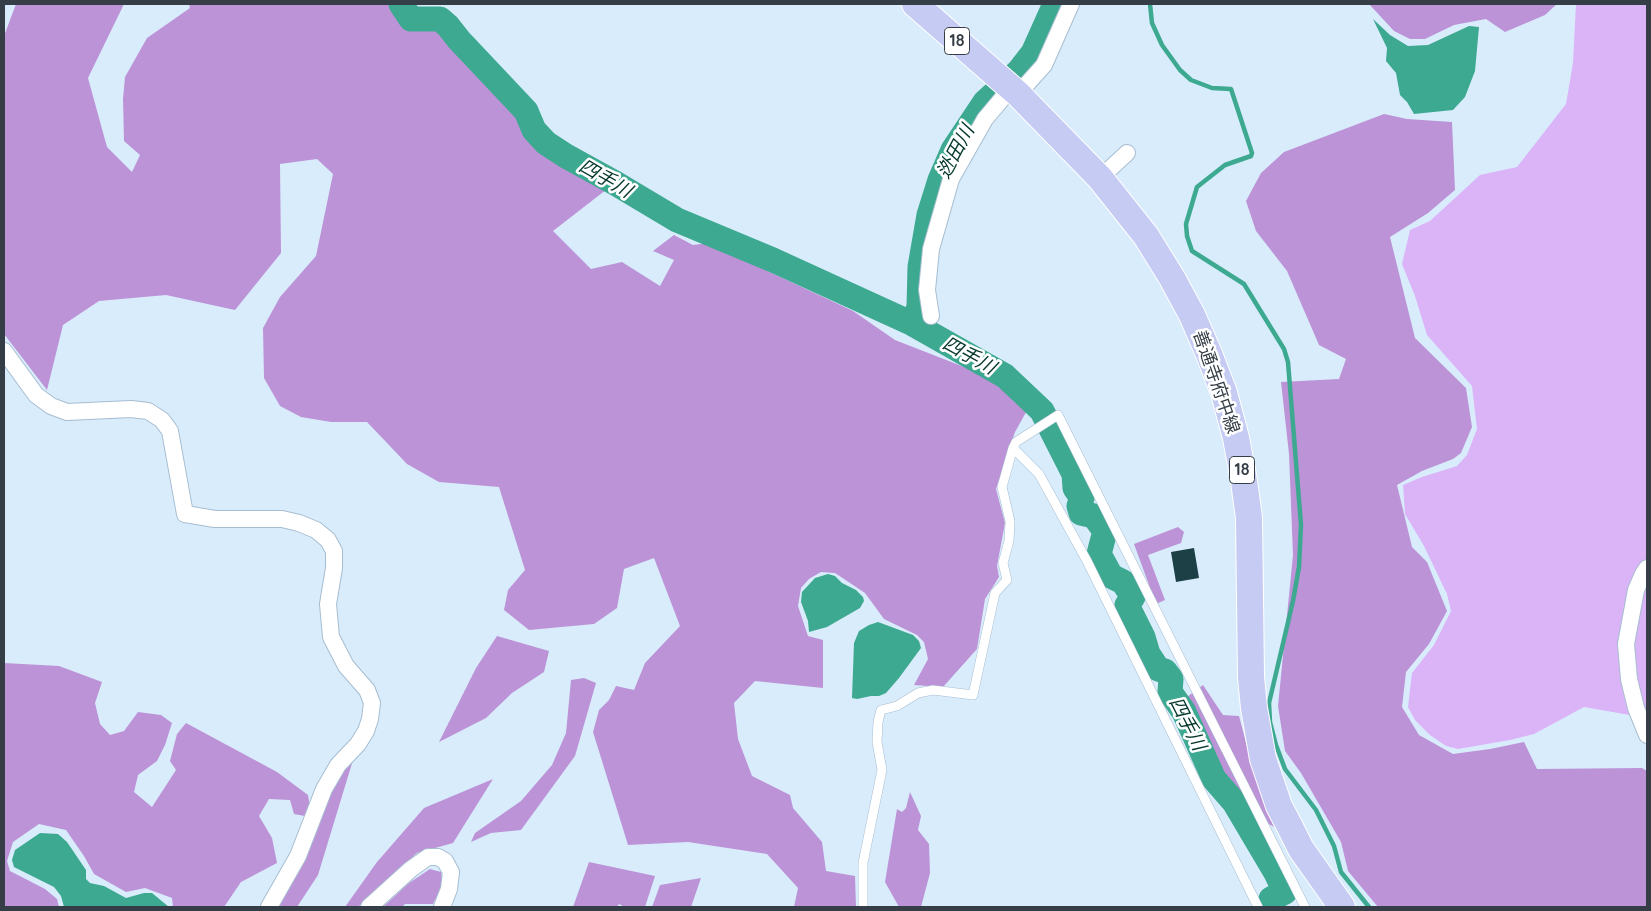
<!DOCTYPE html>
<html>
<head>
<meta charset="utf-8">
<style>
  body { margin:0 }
  #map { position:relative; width:1651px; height:911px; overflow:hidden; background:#d9ecfc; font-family:Quicksand,sans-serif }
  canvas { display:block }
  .frame { position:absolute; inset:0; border:5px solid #353e46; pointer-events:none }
</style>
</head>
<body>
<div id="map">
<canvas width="1651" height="911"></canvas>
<div class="frame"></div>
</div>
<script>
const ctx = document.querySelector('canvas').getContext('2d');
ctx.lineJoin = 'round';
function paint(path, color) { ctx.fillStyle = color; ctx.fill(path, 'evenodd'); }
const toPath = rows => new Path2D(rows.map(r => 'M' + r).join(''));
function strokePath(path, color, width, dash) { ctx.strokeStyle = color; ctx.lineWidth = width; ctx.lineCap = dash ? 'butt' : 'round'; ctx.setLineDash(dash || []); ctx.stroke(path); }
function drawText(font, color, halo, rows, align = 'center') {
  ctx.font = font + ' Quicksand,"Noto Sans JP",sans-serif'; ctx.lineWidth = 5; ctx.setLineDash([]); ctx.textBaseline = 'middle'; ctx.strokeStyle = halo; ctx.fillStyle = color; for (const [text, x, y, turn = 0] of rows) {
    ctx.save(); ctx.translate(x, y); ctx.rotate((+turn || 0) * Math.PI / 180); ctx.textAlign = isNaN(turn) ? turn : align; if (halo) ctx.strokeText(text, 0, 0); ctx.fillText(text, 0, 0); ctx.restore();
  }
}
paint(toPath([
  [1576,4,1647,4,1647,718,1584,707,1534,734,1510,740,1458,749,1446,746,1430,735,1415,720,1408,707,1412,673,1434,645,1451,611,1447,594,1424,546,1405,514,1403,485,1422,477,1457,466,1467,455,1477,429,1472,386,1427,335,1415,296,1402,264,1410,230,1430,221,1480,175,1517,167,1566,104,1573,63]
]), '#dbb3f7');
paint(toPath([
  [16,4,124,4,88,78,107,147,132,172,140,155,124,141,123,99,125,77,147,38,190,8,189,4,392,4,409,27,440,27,521,115,529,135,576,172,611,186,553,231,591,269,622,262,660,286,674,260,653,251,674,235,693,245,708,243,853,311,895,340,1000,381,1029,407,1015,432,996,489,1005,523,997,566,999,577,985,599,977,649,943,687,914,685,928,659,924,642,917,635,884,619,865,593,835,573,821,572,809,579,801,588,798,606,808,636,823,640,823,688,755,681,734,703,738,739,752,776,790,795,793,808,822,842,826,871,855,876,856,907,794,907,798,888,767,854,688,842,628,845,593,732,599,710,609,700,616,686,634,690,645,663,680,626,654,558,624,569,617,608,594,624,529,630,504,610,508,590,525,570,499,487,439,482,407,464,367,422,331,422,301,417,280,406,264,378,263,328,280,297,316,256,333,174,317,159,280,164,281,253,235,310,166,295,99,301,63,325,47,390,4,334,4,36],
  [1369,4,1557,4,1545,15,1505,32,1486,19,1454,25,1425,39,1410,39,1394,31],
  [1384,114,1407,119,1452,122,1455,190,1428,213,1390,237,1415,338,1466,388,1472,427,1461,453,1453,459,1422,471,1397,485,1412,547,1427,562,1447,611,1429,644,1406,672,1402,707,1419,735,1453,754,1490,749,1524,742,1537,769,1642,768,1647,771,1647,907,1378,907,1348,871,1341,842,1301,773,1285,751,1278,706,1293,555,1289,454,1281,382,1339,379,1346,359,1319,345,1287,271,1256,231,1246,201,1261,173,1284,152],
  [1178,527,1184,532,1181,543,1148,555,1165,600,1156,604,1134,544],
  [497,636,549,651,544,672,512,693,486,718,439,742,476,668],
  [4,663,59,666,102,682,95,703,100,724,110,735,124,731,138,712,161,715,172,723,165,745,157,761,138,775,134,792,152,807,176,770,170,761,177,734,186,723,277,772,308,795,310,808,305,816,294,814,290,800,269,799,259,816,272,838,277,863,241,882,224,907,173,907,172,898,145,888,126,892,94,874,84,856,66,830,39,824,13,842,7,861,10,871,45,889,57,899,59,907,4,907],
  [584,678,596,683,575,756,521,830,491,833,471,842,475,833,521,801,552,765,566,733,571,680],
  [1203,685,1223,715,1239,716,1256,780,1274,827,1248,812,1220,768,1187,697],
  [353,760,318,875,297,907,276,907,336,780],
  [493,779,453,843,417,853,358,907,345,907,377,862,424,808],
  [910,792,921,816,918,830,929,844,930,873,921,907,899,907,885,882,897,809,902,812,906,808],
  [589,862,655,876,645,907,625,907,619,904,617,907,573,907],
  [430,869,441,872,443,884,433,904,405,904,402,907,383,907,409,883],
  [701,878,691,907,652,907,660,885]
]), '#bc93d7');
paint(toPath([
  [1373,19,1390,35,1408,46,1428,45,1469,26,1479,27,1475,71,1465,97,1453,110,1414,114,1407,102,1400,95,1396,73,1386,61,1387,48],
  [828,574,835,576,842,583,856,590,863,597,864,601,860,608,827,627,809,632,808,621,801,602,802,592,815,578],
  [878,622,913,635,919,641,921,648,899,678,886,693,879,696,871,696,857,699,852,698,854,643,859,631,869,625],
  [40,833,58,834,67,842,86,870,86,879,90,883,104,886,126,898,144,893,152,893,169,907,64,907,61,896,54,887,14,867,12,860,15,850]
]), '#3da990');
strokePath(toPath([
  [1150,4,1152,23,1162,45,1180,70,1191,80,1212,88,1231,89,1252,153,1251,156,1225,165,1197,187,1186,224,1187,236,1192,251,1244,284,1284,349,1288,362,1301,525,1299,567,1293,601,1269,703,1270,722,1276,745,1285,769,1316,810,1334,846,1341,872,1369,907]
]), '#3da990', 4.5);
strokePath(toPath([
  [401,4,411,19,440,19,448,26,459,40,526,111,534,130,546,143,566,156,615,183,677,220,773,260,913,324,1005,376,1042,411,1074,474,1075,488,1082,498,1079,506,1081,513,1094,516,1105,531,1099,554,1111,576,1123,582,1133,597,1127,605,1143,637,1148,654,1158,669,1165,671,1171,679,1170,692,1184,712,1214,779,1234,802,1276,873,1285,892,1271,899,1272,907],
  [913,324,919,307,920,267,929,215,940,180,953,150,985,102,1019,71,1033,53,1055,4]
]), '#3da990', 25);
paint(toPath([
  [1194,548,1199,578,1176,582,1171,552]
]), '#1c4046');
const service = toPath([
  [863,907,863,863,882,770,877,742,878,722,881,710,897,706,918,693,933,690,973,695,995,593,1007,580,1003,563,1009,541,1010,521,1002,487,1013,448],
  [1258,907,1087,561,1039,474,1013,448,1016,442,1058,415,1305,907]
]);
const minor = toPath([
  [1018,94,1044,65,1071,4],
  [1100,178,1127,153],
  [931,316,927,290,931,249,951,179,985,119,1011,88],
  [4,351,36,395,51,406,67,412,131,409,148,411,162,420,170,431,185,514,215,519,282,519,299,523,316,530,328,540,334,551,334,568,328,604,331,637,346,666,367,690,372,703,370,719,366,731,358,744,338,765,324,789,298,856,269,907],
  [1647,568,1643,574,1636,590,1626,644,1629,679,1636,708,1647,735],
  [369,907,411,869,428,857,438,857,445,861,451,872,449,889,442,907]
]);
const primary = toPath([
  [915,4,1018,94,1100,178,1146,236,1172,278,1192,315,1209,354,1224,393,1236,438,1244,481,1249,518,1251,677,1254,708,1263,759,1279,806,1289,825,1301,849,1342,907]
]);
strokePath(service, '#a6bdd0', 10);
strokePath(minor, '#a6bdd0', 18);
strokePath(primary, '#fff', 28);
strokePath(service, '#fff', 9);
strokePath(minor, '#fff', 16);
strokePath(primary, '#c5cbf2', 26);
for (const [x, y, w] of [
  [957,41,25],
  [1242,470,25]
]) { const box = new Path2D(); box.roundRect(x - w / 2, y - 13.5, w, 27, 4); ctx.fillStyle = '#fff'; ctx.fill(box); strokePath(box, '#353e46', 1); }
drawText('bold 16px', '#353e46', null, [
  ["18",957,41],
  ["18",1242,470]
]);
drawText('18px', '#353e46', '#fff', [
  ["善通寺府中線",1216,382,71]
]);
drawText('italic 19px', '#06382d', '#fff', [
  ["迯田川",956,152,-62],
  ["四手川",605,179,30],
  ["四手川",969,356,29],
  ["四手川",1187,724,63]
]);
</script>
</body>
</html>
